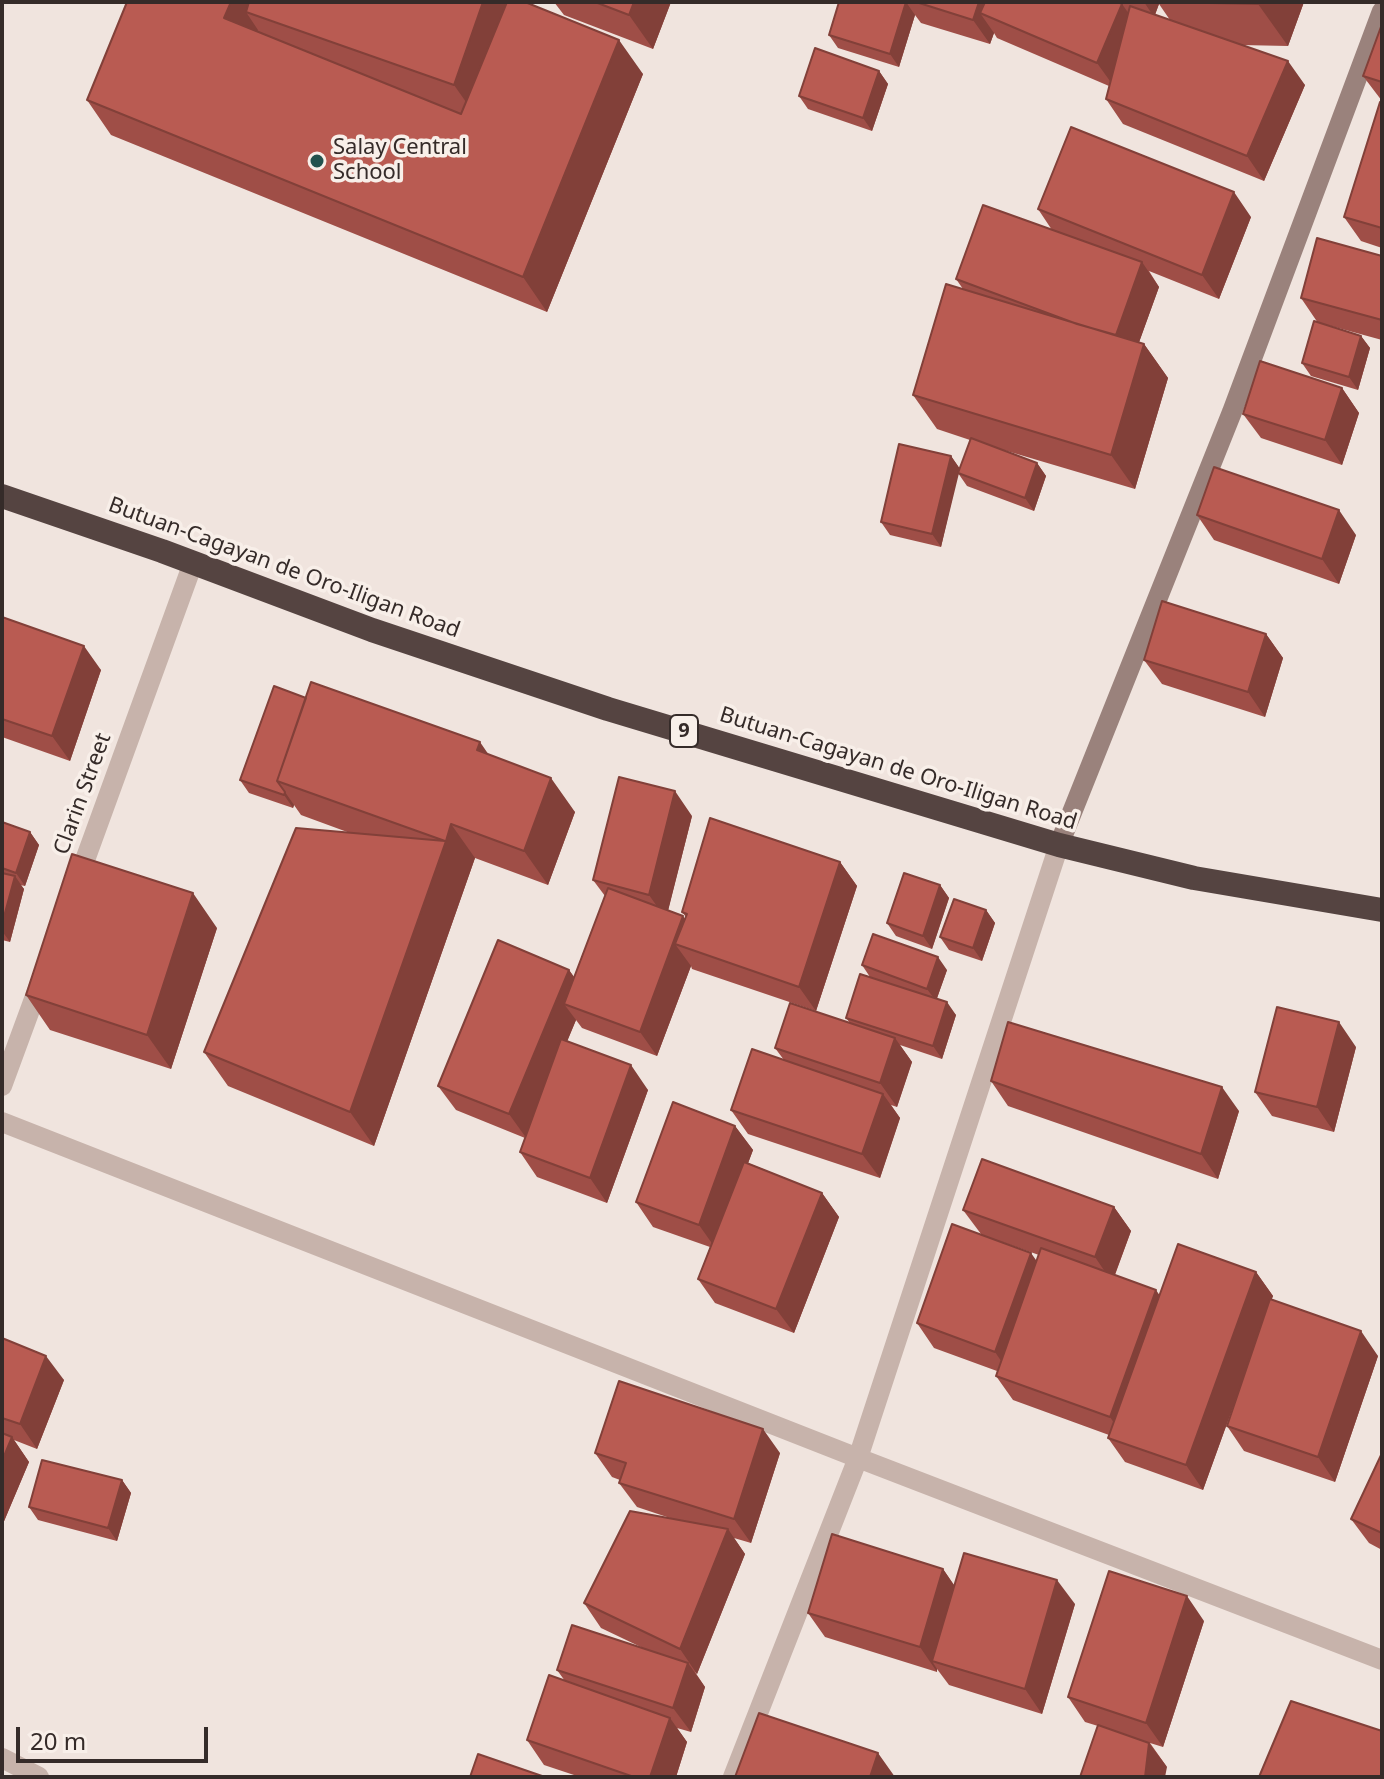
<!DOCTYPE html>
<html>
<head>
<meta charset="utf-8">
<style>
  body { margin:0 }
  #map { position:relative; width:1384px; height:1779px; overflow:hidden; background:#f0e4de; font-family:"Noto Sans",sans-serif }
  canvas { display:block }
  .frame { position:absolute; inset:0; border:4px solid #352b29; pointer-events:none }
  .scale { position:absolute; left:16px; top:1727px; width:192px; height:36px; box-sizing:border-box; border:4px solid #352b29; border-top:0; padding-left:10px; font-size:24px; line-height:28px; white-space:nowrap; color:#352b29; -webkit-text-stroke:6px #f8efe9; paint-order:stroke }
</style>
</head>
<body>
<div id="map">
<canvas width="1384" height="1779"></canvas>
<div class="frame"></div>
<div class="scale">20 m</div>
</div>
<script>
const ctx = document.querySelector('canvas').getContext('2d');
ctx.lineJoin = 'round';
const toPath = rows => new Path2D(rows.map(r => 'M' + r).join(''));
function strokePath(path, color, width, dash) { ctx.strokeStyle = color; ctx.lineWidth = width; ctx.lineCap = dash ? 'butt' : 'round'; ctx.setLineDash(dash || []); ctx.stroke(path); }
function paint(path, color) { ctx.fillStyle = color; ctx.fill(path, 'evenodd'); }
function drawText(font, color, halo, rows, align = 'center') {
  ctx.font = font + ' "Noto Sans",sans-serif'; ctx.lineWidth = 7; ctx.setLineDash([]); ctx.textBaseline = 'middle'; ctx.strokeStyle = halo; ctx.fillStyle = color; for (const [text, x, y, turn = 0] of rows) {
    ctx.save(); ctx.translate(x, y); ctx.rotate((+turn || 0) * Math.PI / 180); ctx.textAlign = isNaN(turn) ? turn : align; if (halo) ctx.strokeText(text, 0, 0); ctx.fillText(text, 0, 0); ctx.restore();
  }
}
strokePath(toPath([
  [77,882,193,563],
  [2,1086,41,980],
  [2,1122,858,1458,1382,1660],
  [2,1758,39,1777],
  [733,1777,858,1458,1059,845]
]), '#c7b3ab', 20);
strokePath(toPath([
  [1059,845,1232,412,1382,11]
]), '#9a827c', 20);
strokePath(toPath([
  [2,496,162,551,372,630,608,709,1059,845,1194,878,1382,910]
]), '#554441', 24);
paint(toPath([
  [127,2,525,2,643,74,547,312,111,135,87,100],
  [554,2,671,2,653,49,564,15],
  [839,2,1304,2,1288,46,1241,45,1305,85,1264,181,1123,124,1106,99,1109,86,997,38,994,33,990,44,921,23,915,15,899,67,838,48,829,35],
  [1159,4,1170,20,1155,15],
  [1382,24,1382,101,1363,76],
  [879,71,888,84,872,131,808,109,799,96],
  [1382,103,1382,248,1361,241,1344,217],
  [1038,209,1251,217,1219,299,1149,271,1159,287,1139,342,1144,344,1168,378,1135,489,990,446,1037,463,1046,476,1034,511,967,486,958,473,941,547,890,535,881,522,951,456,960,469,970,440,937,429,913,395,963,289,956,279,1052,230],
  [1382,256,1382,340,1320,323,1361,336,1370,348,1358,390,1311,376,1302,363,1318,323,1301,298],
  [1342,388,1359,413,1342,465,1261,438,1243,414],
  [1197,515,1356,535,1339,584,1214,540],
  [2,617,101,670,70,761,2,737],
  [1266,634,1283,658,1265,717,1162,684,1144,660],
  [306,698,488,755,575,812,548,885,475,858,374,1146,228,1086,204,1052,350,833,301,815,294,805,293,808,249,793,240,780],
  [692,816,668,910,685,919,686,917,682,912,840,862,857,886,816,1011,692,969,691,966,657,1056,582,1028,576,1020,567,1041,648,1090,607,1203,537,1177,520,1152,525,1138,456,1110,438,1086,569,970,574,977,605,896,593,880],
  [2,822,30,832,39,845,25,886,20,885,24,889,10,942,2,940],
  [940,885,949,898,932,949,896,936,887,923],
  [986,910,995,923,982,961,949,950,940,937],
  [217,928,171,1069,50,1030,26,995],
  [862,965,947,970,937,998,956,1015,942,1059,900,1045,912,1062,897,1107,891,1105,900,1118,880,1178,748,1134,731,1110,784,1060,775,1048,850,1023,846,1018,870,977],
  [1356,1047,1334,1132,1272,1116,1255,1092],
  [991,1081,1239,1111,1218,1179,1008,1106],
  [735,1126,753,1150,748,1163,822,1193,839,1217,794,1333,715,1303,698,1279,710,1247,653,1227,636,1202],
  [1114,1207,1131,1231,1115,1275,1159,1295,1256,1272,1273,1296,1271,1300,1378,1356,1335,1482,1244,1451,1227,1426,1237,1396,1203,1490,1125,1462,1108,1438,1109,1435,1013,1400,996,1376,997,1371,934,1348,917,1323,981,1234,963,1210],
  [982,1235,1039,1255,1037,1261],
  [2,1338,64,1380,37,1449,14,1440,29,1462,2,1526],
  [595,1453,780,1453,751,1543,734,1538,745,1554,697,1674,695,1672,705,1687,691,1732,677,1728,687,1742,676,1777,580,1777,544,1765,527,1740,565,1681,557,1670,645,1649,601,1628,584,1603,673,1519,637,1507,619,1483,620,1480,612,1477],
  [1382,1453,1382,1550,1369,1543,1351,1519],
  [122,1480,131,1493,117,1541,38,1520,29,1507],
  [943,1569,954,1585,1075,1604,1042,1714,949,1685,937,1669,937,1672,825,1637,808,1613],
  [1204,1621,1163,1747,1150,1743,1167,1767,1098,1726,1085,1722,1068,1697]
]), '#9f4e47');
paint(toPath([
  [231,2,269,2,246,12,258,30,248,53,224,18],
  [483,2,519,2,478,119,454,85],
  [634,2,671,2,653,49,629,15],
  [906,2,915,15,899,67,890,54],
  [979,2,1003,2,980,13,994,33,990,44,973,20],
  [1144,2,1158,2,1159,4,1154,17],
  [1259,2,1304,2,1288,46,1258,4],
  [1122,4,1139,28,1115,88,1097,63],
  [619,40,643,74,547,312,523,277],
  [1288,61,1305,85,1264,181,1247,156],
  [879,71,888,84,872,131,863,118],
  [1234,192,1251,217,1219,299,1202,275],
  [1142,262,1159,287,1132,362,1115,338],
  [1361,336,1370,348,1358,390,1349,377],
  [1144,344,1168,378,1135,489,1111,455],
  [1342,388,1359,413,1342,465,1325,440],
  [951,456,960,469,941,547,932,534],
  [1037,463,1046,476,1034,511,1025,498],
  [1339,510,1356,535,1339,584,1322,559],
  [1266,634,1283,658,1265,717,1248,692],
  [84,646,101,670,70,761,52,736],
  [480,742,504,777,477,750],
  [551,778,575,812,548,885,524,851],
  [675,791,692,816,666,919,649,895],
  [285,792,294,805,293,808,284,795],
  [451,824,475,858,374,1146,350,1112],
  [30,832,39,845,25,886,16,873],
  [840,862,857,886,816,1011,799,987],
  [15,876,24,889,10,942,2,931,2,924],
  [940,885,949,898,932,949,923,936],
  [193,893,217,928,171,1069,147,1035],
  [986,910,995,923,982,961,973,948],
  [683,916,700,940,675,944,691,966,657,1056,640,1032],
  [938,957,947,970,936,1001,927,989],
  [569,970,586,994,564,1004,576,1020,527,1139,509,1114],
  [947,1002,956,1015,942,1059,933,1046],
  [1339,1022,1356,1047,1334,1132,1317,1107],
  [895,1038,912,1062,897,1107,880,1083],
  [631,1065,648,1090,607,1203,590,1178],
  [1222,1087,1239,1111,1218,1179,1201,1154],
  [883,1094,900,1118,880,1178,862,1154],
  [735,1126,753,1150,716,1249,699,1225],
  [822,1193,839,1217,794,1333,776,1309],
  [1114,1207,1131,1231,1112,1282,1095,1257],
  [1031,1253,1048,1277,1012,1377,995,1352],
  [1256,1272,1273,1296,1203,1490,1186,1465],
  [1156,1290,1173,1315,1127,1442,1110,1417],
  [1361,1331,1378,1356,1335,1482,1318,1457],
  [46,1356,64,1380,37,1449,20,1424],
  [763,1429,780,1453,751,1543,734,1519],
  [12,1437,29,1462,2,1526,2,1461],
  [122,1480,131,1493,117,1541,108,1528],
  [728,1529,745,1554,697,1674,680,1649],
  [943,1569,960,1594,932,1661,937,1669,937,1672,920,1647],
  [1057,1580,1075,1604,1042,1714,1025,1689],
  [1187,1596,1204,1621,1163,1747,1146,1723],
  [688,1663,705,1687,691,1732,673,1708],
  [670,1718,687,1742,676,1777,650,1777],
  [1149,1743,1167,1767,1165,1777,1145,1777],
  [878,1753,895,1777,870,1777]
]), '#824039');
const building = toPath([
  [127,2,231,2,224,18,461,114,507,2,525,2,619,40,523,277,87,100,127,2],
  [249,2,483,2,454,85,246,12,249,2],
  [595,2,634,2,629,15,595,2],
  [839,2,906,2,890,54,829,35,839,2],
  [916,2,979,2,973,20,916,2],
  [985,2,1118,2,1122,4,1097,63,980,13,985,2],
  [1160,2,1259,2,1258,4,1160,2],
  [1130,6,1288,61,1247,156,1106,99,1130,6],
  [1382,24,1382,82,1363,76,1382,24],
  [815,48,879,71,863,118,799,96,815,48],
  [1380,102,1382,103,1382,228,1344,217,1380,102],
  [1071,127,1234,192,1202,275,1038,209,1071,127],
  [983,205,1142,262,1116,335,1077,324,956,279,983,205],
  [1317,238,1382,256,1382,320,1301,298,1317,238],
  [946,284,1144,344,1111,455,913,395,946,284],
  [1314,321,1361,336,1349,377,1302,363,1314,321],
  [1260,361,1342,388,1325,440,1243,414,1260,361],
  [971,438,1037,463,1025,498,958,473,971,438],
  [899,444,951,456,932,534,881,522,899,444],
  [1214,467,1339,510,1322,559,1197,515,1214,467],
  [1162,601,1266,634,1248,692,1144,660,1162,601],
  [2,617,84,646,52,736,2,719,2,617],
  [311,682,480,742,477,750,551,778,524,851,451,824,446,841,350,1112,204,1052,296,828,445,841,277,781,311,682],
  [274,686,306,698,277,781,285,792,284,795,240,780,274,686],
  [619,777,675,791,649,895,593,880,619,777],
  [710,818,840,862,799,987,675,944,687,914,682,912,710,818],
  [2,822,30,832,16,873,2,868,2,822],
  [72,854,193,893,147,1035,26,995,72,854],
  [2,873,15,876,2,924,2,873],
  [904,873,940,885,923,936,887,923,904,873],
  [608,888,683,916,640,1032,564,1004,608,888],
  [954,899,986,910,973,948,940,937,954,899],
  [873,934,938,957,927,989,862,965,873,934],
  [498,940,569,970,509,1114,438,1086,498,940],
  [860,974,947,1002,933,1046,846,1018,860,974],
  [790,1003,895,1038,880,1083,775,1048,790,1003],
  [1277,1007,1339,1022,1317,1107,1255,1092,1277,1007],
  [1008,1022,1222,1087,1201,1154,991,1081,1008,1022],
  [561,1039,631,1065,590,1178,520,1152,561,1039],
  [752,1049,883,1094,862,1154,731,1110,752,1049],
  [673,1102,735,1126,699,1225,636,1202,673,1102],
  [982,1159,1114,1207,1095,1257,963,1210,982,1159],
  [744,1162,822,1193,776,1309,698,1279,744,1162],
  [952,1224,1031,1253,995,1352,917,1323,952,1224],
  [1178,1244,1256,1272,1186,1465,1108,1438,1178,1244],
  [1041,1248,1156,1290,1110,1417,996,1376,1041,1248],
  [1270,1299,1361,1331,1318,1457,1227,1426,1270,1299],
  [2,1338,46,1356,20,1424,2,1418,2,1338],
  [619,1381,763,1429,734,1519,619,1483,626,1463,595,1453,619,1381],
  [2,1433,12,1437,2,1461,2,1433],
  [1382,1453,1382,1533,1351,1519,1382,1453],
  [42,1460,122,1480,108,1528,29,1507,42,1460],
  [630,1511,728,1529,680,1649,584,1603,630,1511],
  [832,1534,943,1569,920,1647,808,1613,832,1534],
  [964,1553,1057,1580,1025,1689,932,1661,964,1553],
  [1109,1571,1187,1596,1146,1723,1068,1697,1109,1571],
  [572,1625,688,1663,673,1708,557,1670,572,1625],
  [549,1675,670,1718,650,1777,634,1777,527,1740,549,1675],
  [1291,1701,1382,1731,1382,1777,1259,1777,1291,1701],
  [759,1713,878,1753,870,1777,735,1777,759,1713],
  [1098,1725,1149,1743,1145,1777,1080,1777,1098,1725],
  [478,1754,545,1777,470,1777,478,1754]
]);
paint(building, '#b95b52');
strokePath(building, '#824039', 2);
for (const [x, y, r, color] of [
  [317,161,8,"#23524e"]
]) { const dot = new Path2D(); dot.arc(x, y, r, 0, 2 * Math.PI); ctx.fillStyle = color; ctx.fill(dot); strokePath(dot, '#f8efe9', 3); }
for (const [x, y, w] of [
  [684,731,28]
]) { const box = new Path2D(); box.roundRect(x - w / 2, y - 16, w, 32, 6); ctx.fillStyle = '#f8efe9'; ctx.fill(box); strokePath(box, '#352b29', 2); }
drawText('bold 20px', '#352b29', null, [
  ["9",684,731]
]);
drawText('22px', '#352b29', '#f8efe9', [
  ["Salay Central",333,148],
  ["School",333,173]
], 'left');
drawText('22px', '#352b29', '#f8efe9', [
  ["Butuan-Cagayan de Oro-Iligan Road",284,568,20],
  ["Butuan-Cagayan de Oro-Iligan Road",898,769,17],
  ["Clarin Street",83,794,-70]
]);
</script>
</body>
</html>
